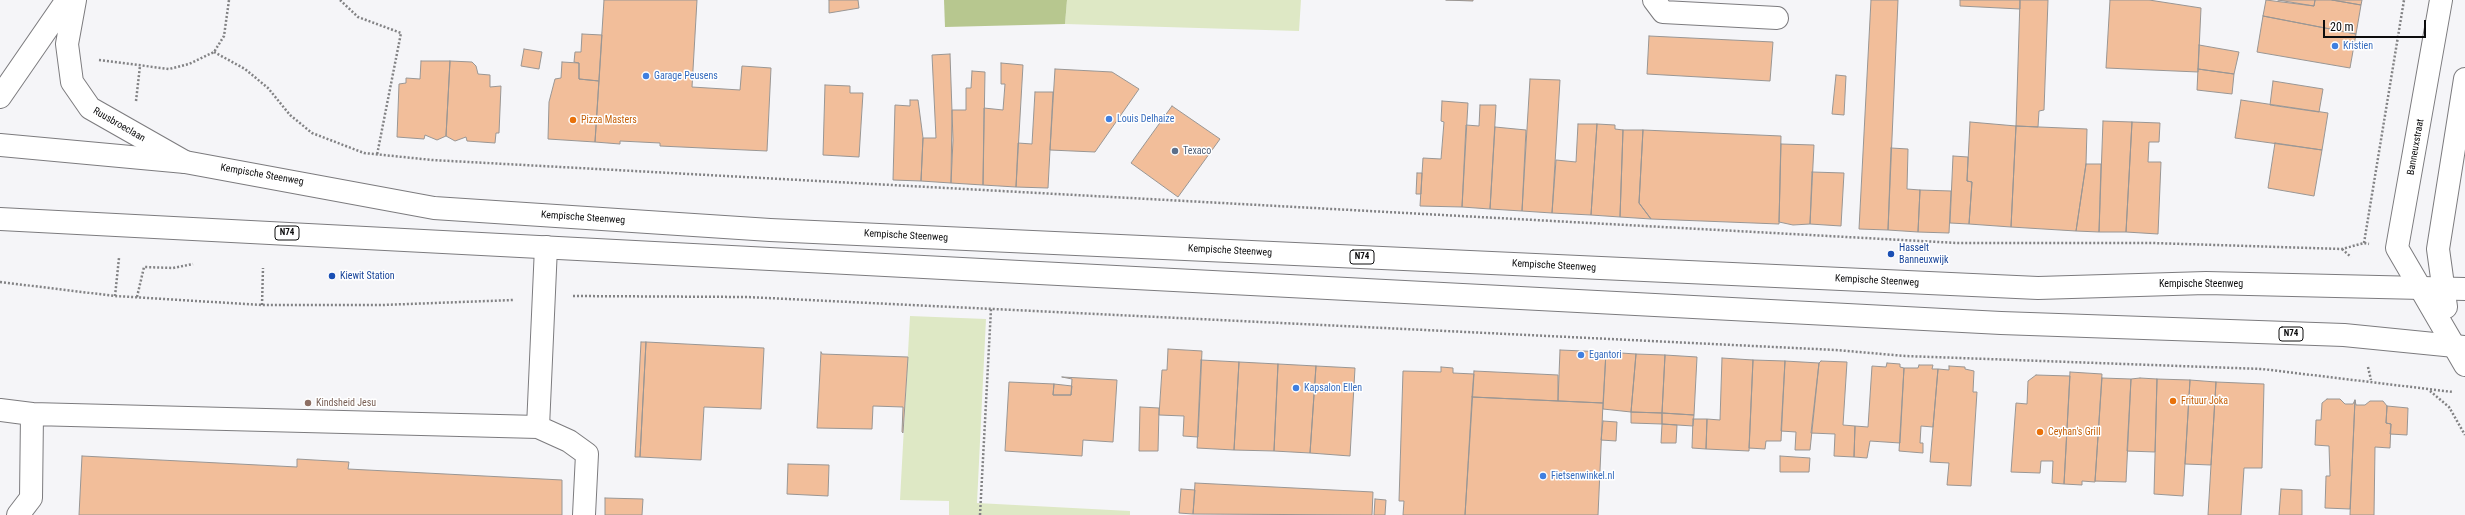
<!DOCTYPE html>
<html>
<head>
<meta charset="utf-8">
<style>
  body { margin:0 }
  #map { position:relative; width:2465px; height:515px; overflow:hidden; background:#f5f5f8; font-family:"Roboto Condensed",sans-serif }
  canvas { display:block }
  .scale { position:absolute; left:2323px; top:20px; width:103px; height:18px; box-sizing:border-box; border:2px solid #0c0c0d; border-top:0; padding-left:5px; font-size:12px; line-height:14px; white-space:nowrap; color:#0c0c0d; -webkit-text-stroke:3px #fff; paint-order:stroke }
</style>
</head>
<body>
<div id="map">
<canvas width="2465" height="515"></canvas>
<div class="scale">20 m</div>
</div>
<script>
const ctx = document.querySelector('canvas').getContext('2d');
ctx.lineJoin = 'round';
function paint(path, color) { ctx.fillStyle = color; ctx.fill(path, 'evenodd'); }
const toPath = rows => new Path2D(rows.map(r => 'M' + r).join(''));
function strokePath(path, color, width, dash) { ctx.strokeStyle = color; ctx.lineWidth = width; ctx.lineCap = dash ? 'butt' : 'round'; ctx.setLineDash(dash || []); ctx.stroke(path); }
function drawText(font, color, halo, rows, align = 'center') {
  ctx.font = font + ' "Roboto Condensed",sans-serif'; ctx.lineWidth = 3; ctx.setLineDash([]); ctx.textBaseline = 'middle'; ctx.strokeStyle = halo; ctx.fillStyle = color; for (const [text, x, y, turn = 0] of rows) {
    ctx.save(); ctx.translate(x, y); ctx.rotate((+turn || 0) * Math.PI / 180); ctx.textAlign = isNaN(turn) ? turn : align; if (halo) ctx.strokeText(text, 0, 0); ctx.fillText(text, 0, 0); ctx.restore();
  }
}
paint(toPath([
  [1067,0,1301,0,1299,31,1065,24],
  [910,316,986,319,977,503,1130,511,1130,515,949,515,949,501,900,500]
]), '#dee8c5');
paint(toPath([
  [944,0,1067,0,1065,24,945,27]
]), '#b7c78f');
const building = toPath([
  [604,0,697,0,692,87,740,90,742,66,771,68,767,151,660,146,660,143,620,141,620,144,595,142,604,0],
  [829,0,858,0,859,8,829,13,829,0],
  [1446,0,1473,0,1473,1,1446,0],
  [1871,0,1898,0,1888,230,1859,229,1871,0],
  [1960,0,2020,0,2020,9,1960,6,1960,0],
  [2020,0,2048,0,2044,110,2039,111,2038,127,2016,126,2020,0],
  [2110,0,2149,0,2201,8,2198,72,2106,68,2110,0],
  [2266,0,2314,6,2315,0,2332,0,2361,5,2356,34,2263,16,2266,0],
  [2278,0,2315,0,2314,6,2278,0],
  [2332,0,2362,0,2361,5,2332,0],
  [2263,16,2356,34,2350,68,2257,52,2263,16],
  [582,34,602,35,599,81,579,79,579,63,574,62,575,52,581,52,582,34],
  [1649,36,1773,42,1770,81,1647,74,1649,36],
  [2199,45,2239,52,2234,74,2198,69,2199,45],
  [524,49,542,52,539,69,521,66,524,49],
  [950,54,953,140,951,183,921,181,923,138,936,138,932,55,950,54],
  [421,61,450,61,446,136,437,140,425,135,424,139,397,137,399,84,406,83,406,78,420,79,421,61],
  [450,61,472,62,476,66,478,74,490,75,490,87,501,86,499,133,496,133,495,143,467,141,466,137,455,141,446,136,450,61],
  [562,62,579,63,579,79,599,81,595,142,548,139,549,102,555,79,561,78,562,62],
  [1001,63,1023,65,1016,187,983,185,984,108,1003,110,1005,84,1001,84,1001,63],
  [1055,69,1112,72,1139,89,1095,152,1050,150,1055,69],
  [2198,69,2234,74,2232,94,2197,90,2198,69],
  [972,71,985,72,983,185,951,183,952,110,966,110,966,88,971,88,972,71],
  [1836,75,1846,76,1844,115,1832,114,1836,75],
  [1530,79,1560,80,1552,213,1522,211,1530,79],
  [2273,81,2323,89,2319,112,2270,105,2273,81],
  [825,85,850,86,850,93,863,93,859,157,823,155,825,85],
  [1035,92,1053,92,1048,188,1016,187,1018,143,1032,144,1035,92],
  [910,100,918,100,923,138,921,181,893,180,895,105,910,106,910,100],
  [2241,100,2328,113,2322,150,2235,138,2241,100],
  [1442,101,1468,103,1462,207,1420,206,1423,158,1441,159,1444,122,1441,121,1442,101],
  [1480,105,1496,105,1490,209,1462,207,1466,125,1479,126,1480,105],
  [1172,106,1220,139,1178,197,1131,163,1172,106],
  [2103,121,2132,122,2126,232,2099,232,2103,121],
  [1970,122,2016,126,2011,227,1969,224,1972,182,1967,181,1970,122],
  [2132,122,2160,123,2159,142,2149,142,2148,162,2161,162,2158,234,2126,232,2132,122],
  [1578,124,1597,124,1591,215,1552,213,1556,160,1576,162,1578,124],
  [1597,124,1615,125,1615,129,1623,130,1620,217,1591,215,1597,124],
  [2016,126,2087,129,2086,164,2076,231,2011,227,2016,126],
  [1495,127,1526,130,1522,211,1490,209,1495,127],
  [1623,130,1643,130,1639,203,1651,219,1620,217,1623,130],
  [1643,130,1781,136,1779,224,1651,219,1639,203,1643,130],
  [2275,143,2322,150,2314,196,2268,188,2275,143],
  [1781,144,1814,145,1810,224,1793,225,1779,222,1781,144],
  [1891,148,1908,149,1907,189,1920,190,1918,232,1888,230,1891,148],
  [1953,156,1968,157,1967,181,1972,182,1969,224,1950,223,1953,156],
  [2086,164,2101,164,2099,232,2076,231,2086,164],
  [1812,172,1844,173,1841,226,1810,224,1812,172],
  [1417,173,1422,173,1421,194,1416,194,1417,173],
  [1920,190,1951,191,1949,233,1918,232,1920,190],
  [641,342,646,342,640,457,635,457,641,342],
  [646,342,764,348,761,409,704,407,701,460,640,457,646,342],
  [1168,349,1202,351,1198,437,1183,436,1184,416,1159,415,1162,370,1167,370,1168,349],
  [1560,350,1606,352,1603,403,1558,401,1560,350],
  [821,352,822,354,908,357,903,433,902,432,903,407,873,406,872,429,817,428,821,352],
  [1606,352,1636,354,1631,412,1603,409,1606,352],
  [1636,354,1665,355,1662,413,1631,412,1636,354],
  [1665,355,1697,357,1694,415,1662,413,1665,355],
  [1722,358,1753,360,1749,451,1706,449,1707,419,1720,420,1722,358],
  [1201,360,1239,362,1234,450,1197,448,1201,360],
  [1753,360,1785,361,1781,441,1766,441,1765,449,1749,448,1753,360],
  [1785,361,1819,363,1810,450,1795,450,1796,432,1781,431,1785,361],
  [1821,361,1847,362,1843,425,1855,426,1854,457,1834,456,1835,434,1811,433,1819,363,1821,361],
  [1239,362,1278,364,1274,451,1234,450,1239,362],
  [1887,363,1900,364,1900,367,1904,368,1900,443,1870,441,1867,458,1854,457,1855,426,1868,427,1872,366,1886,367,1887,363],
  [1278,364,1316,366,1310,453,1274,451,1278,364],
  [1919,365,1933,365,1932,369,1938,369,1933,427,1921,426,1920,443,1923,443,1923,453,1899,451,1904,368,1918,368,1919,365],
  [1316,366,1355,368,1350,456,1310,453,1316,366],
  [1949,366,1965,367,1965,369,1974,371,1973,392,1977,392,1971,486,1947,485,1949,463,1930,462,1938,369,1949,370,1949,366],
  [1441,367,1453,368,1453,373,1474,374,1465,515,1403,515,1404,501,1399,501,1403,371,1441,372,1441,367],
  [1474,371,1558,375,1558,401,1472,397,1474,371],
  [2070,372,2102,374,2095,482,2082,481,2082,485,2064,484,2070,372],
  [2036,375,2070,376,2064,484,2052,483,2053,461,2041,461,2040,473,2011,472,2016,403,2027,404,2028,381,2036,375],
  [1062,377,1117,380,1113,442,1083,440,1082,456,1005,451,1009,382,1054,384,1053,395,1071,395,1072,379,1062,377],
  [2102,378,2131,379,2126,482,2095,481,2102,378],
  [2140,378,2157,379,2155,452,2127,451,2131,379,2140,378],
  [2157,379,2190,380,2183,496,2154,494,2157,379],
  [2190,380,2216,382,2211,465,2185,464,2190,380],
  [2216,382,2264,384,2262,468,2244,468,2241,515,2208,515,2216,382],
  [1054,384,1072,386,1071,395,1053,395,1054,384],
  [1472,397,1603,403,1598,515,1465,515,1472,397],
  [2327,399,2340,399,2345,404,2353,404,2355,400,2350,509,2325,508,2326,476,2330,476,2329,446,2315,445,2316,420,2321,420,2322,403,2327,399],
  [2355,400,2356,405,2365,405,2370,401,2383,401,2387,406,2386,423,2391,424,2390,448,2375,447,2374,515,2350,515,2355,400],
  [2387,406,2408,408,2407,435,2390,434,2391,424,2386,423,2387,406],
  [1140,407,1159,408,1158,451,1139,451,1140,407],
  [1631,412,1662,413,1662,424,1631,423,1631,412],
  [1662,413,1694,415,1693,426,1662,424,1662,413],
  [1693,419,1707,419,1706,449,1692,448,1693,419],
  [1603,421,1617,422,1616,441,1601,440,1603,421],
  [1662,424,1677,425,1676,443,1661,443,1662,424],
  [82,456,297,467,297,459,349,462,348,469,562,480,562,515,79,515,82,456],
  [1780,456,1810,458,1809,472,1780,472,1780,456],
  [788,464,829,465,828,496,787,494,788,464],
  [1195,483,1373,492,1372,515,1193,514,1195,483],
  [1181,489,1195,490,1193,514,1179,513,1181,489],
  [2281,489,2302,490,2302,515,2279,515,2281,489],
  [605,498,643,499,642,515,605,515,605,498],
  [1375,499,1386,500,1385,515,1374,515,1375,499]
]);
paint(building, '#f2be9a');
strokePath(building, '#999694', 1);
const minor = toPath([
  [75,0,67,44,72,82,90,108,185,162],
  [1654,0,1663,12,1777,18],
  [2441,0,2397,248,2465,365],
  [0,97,67,0],
  [2446,307,2438,249,2465,79],
  [0,410,32,414],
  [538,427,546,247],
  [18,515,31,498,32,414,538,427,569,441,587,454,584,515]
]);
const major = toPath([
  [0,145,185,162,434,208,770,230,2038,288,2206,283,2465,289],
  [0,219,2001,323,2344,335,2465,347]
]);
strokePath(minor, '#7c7b7e', 24);
strokePath(major, '#7c7b7e', 24);
strokePath(toPath([
  [340,0,358,17,401,33,377,155],
  [214,52,245,69,268,88,290,115,312,133,364,153,432,160,1957,243,2153,243,2342,249,2364,243,2369,244],
  [99,60,169,69,189,64,214,52,224,36,229,0],
  [136,101,140,66],
  [2364,243,2404,0],
  [2342,249,2351,257],
  [0,282,115,296,262,305,382,305,514,300],
  [115,296,119,258],
  [573,296,747,297,1836,350,1905,356,2262,369,2453,392],
  [137,297,144,267,173,268,193,264],
  [262,305,263,268],
  [2368,367,2371,380],
  [2430,391,2449,407,2465,435],
  [980,515,991,309]
]), '#828284', 2.5, [2, 2]);
strokePath(minor, '#fff', 22);
strokePath(major, '#fff', 22);
for (const [x, y, r, color] of [
  [2335,46,4,"#3f7fe0"],
  [646,76,4,"#3f7fe0"],
  [1109,119,4,"#3f7fe0"],
  [573,120,4,"#e8710a"],
  [1175,151,4,"#5c6f8a"],
  [1891,254,4,"#1a4fb4"],
  [332,276,4,"#1a4fb4"],
  [1581,355,4,"#3f7fe0"],
  [1296,388,4,"#3f7fe0"],
  [2173,401,4,"#e8710a"],
  [308,403,4,"#8d6e63"],
  [2040,432,4,"#e8710a"],
  [1543,476,4,"#3f7fe0"]
]) { const dot = new Path2D(); dot.arc(x, y, r, 0, 2 * Math.PI); ctx.fillStyle = color; ctx.fill(dot); strokePath(dot, '#fff', 1.5); }
for (const [x, y, w] of [
  [287,233,24],
  [1362,257,24],
  [2291,334,24]
]) { const box = new Path2D(); box.roundRect(x - w / 2, y - 7, w, 14, 3); ctx.fillStyle = '#fff'; ctx.fill(box); strokePath(box, '#0c0c0d', 1); }
drawText('bold 9px', '#0c0c0d', null, [
  ["N74",287,233],
  ["N74",1362,257],
  ["N74",2291,334]
]);
drawText('10px', '#366cbe', '#fff', [
  ["Kristien",2343,46],
  ["Garage Peusens",654,76],
  ["Louis Delhaize",1117,119],
  ["Egantori",1589,355],
  ["Kapsalon Ellen",1304,388],
  ["Fietsenwinkel.nl",1551,476]
], 'left');
drawText('10px', '#c56008', '#fff', [
  ["Pizza Masters",581,120],
  ["Frituur Joka",2181,401],
  ["Ceyhan's Grill",2048,432]
], 'left');
drawText('10px', '#0c0c0d', '#fff', [
  ["Ruusbroeclaan",119,125,30],
  ["Banneuxstraat",2416,147,-80],
  ["Kempische Steenweg",262,175,10],
  ["Kempische Steenweg",583,218,4],
  ["Kempische Steenweg",906,236,3],
  ["Kempische Steenweg",1230,251,3],
  ["Kempische Steenweg",1554,266,3],
  ["Kempische Steenweg",1877,281,3],
  ["Kempische Steenweg",2201,284]
]);
drawText('10px', '#4e5e75', '#fff', [
  ["Texaco",1183,151]
], 'left');
drawText('10px', '#164399', '#fff', [
  ["Hasselt",1899,248],
  ["Banneuxwijk",1899,260],
  ["Kiewit Station",340,276]
], 'left');
drawText('10px', '#785e54', '#fff', [
  ["Kindsheid Jesu",316,403]
], 'left');
</script>
</body>
</html>
